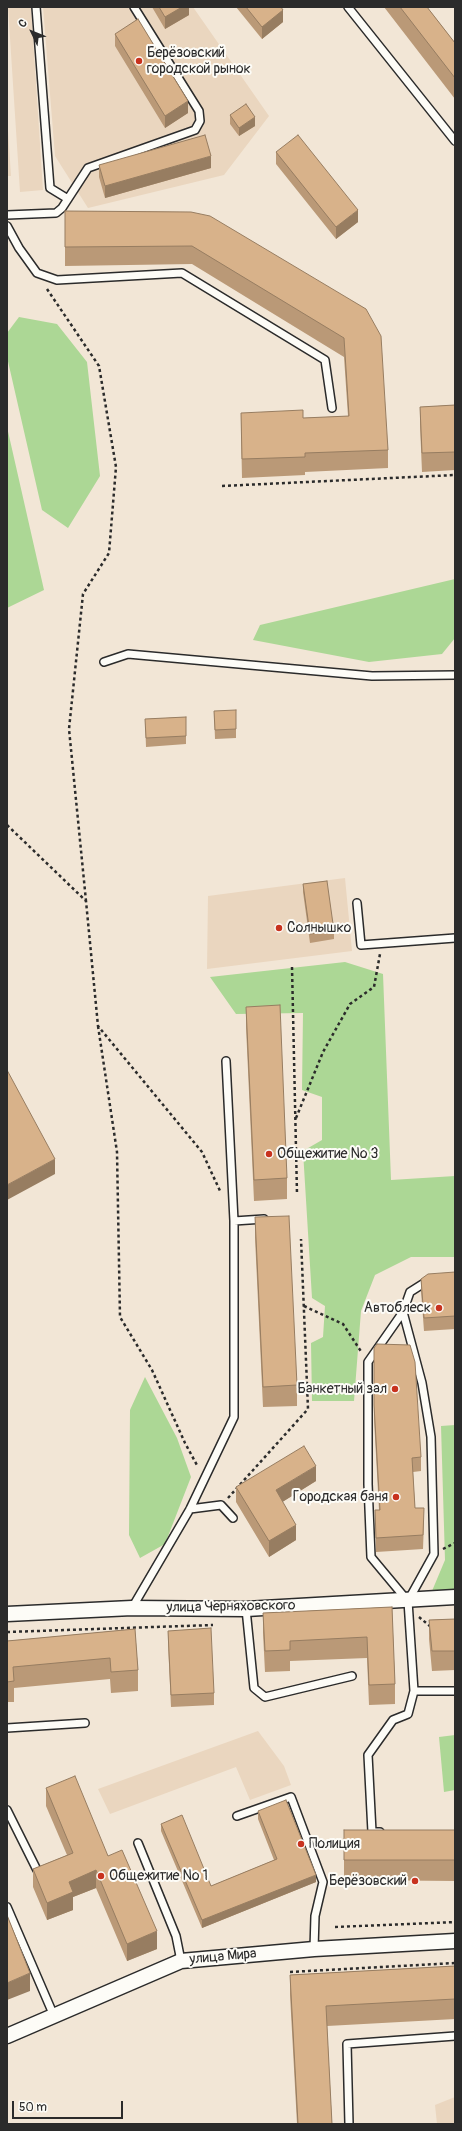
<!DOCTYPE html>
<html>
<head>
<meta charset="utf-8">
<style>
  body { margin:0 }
  #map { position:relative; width:462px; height:2131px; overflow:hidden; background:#f2e6d6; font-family:Pangolin,sans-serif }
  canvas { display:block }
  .frame { position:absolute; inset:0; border:8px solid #2b2b2b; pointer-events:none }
  .north { position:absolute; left:12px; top:12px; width:40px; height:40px; -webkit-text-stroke:3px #fdfcf7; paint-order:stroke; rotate:313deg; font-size:11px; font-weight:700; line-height:16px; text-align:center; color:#2b2b2b }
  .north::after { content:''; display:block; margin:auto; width:14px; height:18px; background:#2b2b2b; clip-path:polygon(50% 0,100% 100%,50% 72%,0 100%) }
  .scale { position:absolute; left:12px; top:2101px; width:111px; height:18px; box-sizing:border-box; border:2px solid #2b2b2b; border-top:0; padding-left:5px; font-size:12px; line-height:14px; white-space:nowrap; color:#2b2b2b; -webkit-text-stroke:3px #fdfcf7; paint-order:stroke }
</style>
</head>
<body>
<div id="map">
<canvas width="462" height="2131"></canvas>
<div class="frame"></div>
<div class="north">С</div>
<div class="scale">50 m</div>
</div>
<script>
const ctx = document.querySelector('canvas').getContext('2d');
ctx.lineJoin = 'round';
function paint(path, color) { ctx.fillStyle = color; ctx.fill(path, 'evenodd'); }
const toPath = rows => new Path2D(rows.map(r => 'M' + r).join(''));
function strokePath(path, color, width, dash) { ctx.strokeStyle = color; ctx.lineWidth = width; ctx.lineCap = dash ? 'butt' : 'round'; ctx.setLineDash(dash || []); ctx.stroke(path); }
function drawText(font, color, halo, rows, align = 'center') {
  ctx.font = font + ' Pangolin,sans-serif'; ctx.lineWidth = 4; ctx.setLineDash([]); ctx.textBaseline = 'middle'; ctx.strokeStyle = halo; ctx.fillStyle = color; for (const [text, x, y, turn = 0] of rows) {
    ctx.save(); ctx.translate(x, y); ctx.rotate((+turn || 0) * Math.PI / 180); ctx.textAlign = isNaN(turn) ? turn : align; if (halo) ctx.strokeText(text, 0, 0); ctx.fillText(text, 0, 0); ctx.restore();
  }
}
paint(toPath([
  [8,7,31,7,43,190,20,192],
  [43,7,193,7,269,116,224,175,88,208,55,156],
  [7,115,11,176,7,176],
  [345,878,352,951,207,969,208,896],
  [258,1731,284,1766,291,1785,250,1800,236,1767,110,1814,98,1789],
  [455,2097,455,2124,437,2124,435,2105]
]), '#ead6bf');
paint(toPath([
  [19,317,57,324,87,362,100,476,68,528,42,510,7,357,7,333],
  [7,427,44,590,7,608],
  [455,579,455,638,442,654,369,662,253,640,260,625],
  [345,962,383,974,391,1180,455,1176,455,1257,411,1257,375,1275,361,1311,354,1401,312,1401,311,1343,323,1337,325,1306,312,1298,303,1151,322,1140,322,1097,302,1090,303,1013,236,1014,210,977],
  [145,1377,177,1438,191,1477,165,1544,140,1558,129,1535,130,1410],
  [455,1425,455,1590,432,1591,445,1560,441,1426],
  [455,1735,455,1790,444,1792,439,1737]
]), '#acd795');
const lane = toPath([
  [36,7,50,188,68,199],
  [348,7,455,141],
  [7,215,56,213,62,208,88,168,195,130,200,121,199,111,134,7],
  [7,226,19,248,37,273,57,280,182,273,325,360,332,408],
  [104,662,128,654,372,676,455,675],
  [357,903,361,945,455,938],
  [234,1221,264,1219],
  [403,1312,368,1362,368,1484,371,1557,406,1599],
  [190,1509,221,1505,233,1518],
  [132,1608,190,1509,234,1417,234,1221,226,1061],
  [246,1609,254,1688,265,1697,352,1676],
  [414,1691,455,1691],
  [7,1728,85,1723],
  [7,1810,37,1870],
  [237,1816,291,1797,323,1882,315,1916,314,1949],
  [380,1832,372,1832,368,1755,393,1720,408,1714,414,1691,408,1601,434,1554,431,1437,422,1383,403,1312,410,1292,429,1280],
  [138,1843,176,1936,181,1961],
  [7,1907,54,2016],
  [349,2124,347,2044,455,2036]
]);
const street = toPath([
  [7,1614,132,1608,246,1609,455,1597],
  [7,2036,181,1961,314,1949,455,1941]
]);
strokePath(lane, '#2b2b2b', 10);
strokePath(street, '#2b2b2b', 17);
strokePath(toPath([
  [47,289,99,366,116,467,109,553,83,594,69,729,86,901],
  [222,486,455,475],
  [7,825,86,901,98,1026,202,1152,221,1193],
  [292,967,297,1194],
  [98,1026,117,1152,120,1317,152,1370,185,1443,198,1467],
  [296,1118,323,1052,350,1004,374,987,380,954],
  [304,1306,343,1324,362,1353],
  [228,1498,308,1409,301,1239],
  [443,1549,455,1543],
  [419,1617,431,1627],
  [7,1632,213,1625],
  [335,1927,455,1922],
  [290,1972,455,1963]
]), '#2b2b2b', 2.5, [3, 3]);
strokePath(lane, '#fdfcf7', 7);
strokePath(street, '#fdfcf7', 14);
paint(toPath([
  [152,7,189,7,189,15,165,29],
  [236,7,281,7,283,22,262,39],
  [384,7,427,7,455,43,455,99],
  [115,34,188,113,165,128,115,46],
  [230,115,255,126,239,136,230,124],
  [276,152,358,222,336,239,276,164],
  [99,165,211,168,105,198,99,177],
  [65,211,191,212,366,309,388,450,388,468,305,472,305,475,242,478,241,431,241,413,303,418,348,416,344,357,192,264,65,266],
  [455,405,455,470,422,472,420,425,420,407],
  [214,711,236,729,236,738,215,739],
  [186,717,186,744,146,747,145,719],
  [303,884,334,931,334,939,310,943,303,892],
  [246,1007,287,1178,287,1199,254,1201,246,1027],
  [255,1217,297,1385,297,1406,263,1407,255,1238],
  [455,1272,455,1329,424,1331,421,1291,421,1279],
  [374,1348,421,1457,421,1471,413,1472,415,1508,424,1522,423,1549,376,1552,375,1510,379,1510,374,1419],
  [316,1481,282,1502,296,1540,269,1557,236,1502,236,1487],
  [392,1607,395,1684,395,1704,369,1705,367,1658,290,1661,290,1671,265,1672,263,1633,263,1613],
  [455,1619,455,1670,432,1671,429,1639,429,1620],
  [135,1629,138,1670,138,1691,111,1693,110,1679,14,1688,14,1702,7,1702,7,1641],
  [168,1631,214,1693,214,1705,171,1707,168,1643],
  [46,1788,108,1856,157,1949,127,1961,96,1888,73,1897,73,1910,47,1920,33,1887,33,1869,67,1855,46,1806],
  [258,1811,316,1882,202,1928,161,1831,161,1824,211,1886,274,1860,258,1819],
  [344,1830,455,1830,455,1881,344,1880],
  [455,1966,455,2019,327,2026,332,2124,297,2124,290,1995,290,1975]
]), '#ba9977');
paint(toPath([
  [182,7,189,7,189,15,165,29,165,17],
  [283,10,283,22,262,39,262,27],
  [188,101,188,113,165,128,165,116],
  [255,117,255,126,239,136,239,128],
  [211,156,211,168,105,198,105,186],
  [358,210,358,222,336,239,336,227],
  [55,1159,55,1174,7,1200,7,1185],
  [316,1466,316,1481,276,1506,276,1490],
  [296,1525,296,1540,269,1557,269,1541],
  [96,1870,96,1888,73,1897,73,1910,47,1920,47,1903,69,1882],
  [316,1875,316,1882,202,1928,202,1920],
  [157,1931,157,1949,127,1961,127,1944],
  [30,1973,30,1991,7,2000,7,1983]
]), '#977d61');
const building = toPath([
  [159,7,182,7,165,17,159,7],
  [246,7,281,7,283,10,262,27,246,7],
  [400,7,427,7,455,43,455,78,400,7],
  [138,19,188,101,165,116,115,34,138,19],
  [246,104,255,117,239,128,230,115,246,104],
  [205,135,211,156,105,186,99,165,205,135],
  [298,135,358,210,336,227,276,152,298,135],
  [65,211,191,212,210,216,366,309,381,336,388,450,305,453,305,457,242,459,241,413,303,410,303,418,349,416,344,338,192,246,65,247,65,211],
  [455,405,455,452,422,453,420,407,455,405],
  [236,710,236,729,215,730,214,711,236,710],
  [186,717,186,736,146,738,145,719,186,717],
  [327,881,334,931,310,934,303,884,327,881],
  [280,1005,287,1178,254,1180,246,1007,280,1005],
  [7,1070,55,1159,7,1185,7,1070],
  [289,1216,297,1385,263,1387,255,1217,289,1216],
  [455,1272,455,1316,424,1318,421,1279,428,1274,455,1272],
  [377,1344,410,1345,415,1362,421,1457,412,1458,415,1508,424,1508,423,1535,376,1538,375,1510,380,1510,374,1405,374,1348,377,1344],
  [304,1446,316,1466,276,1490,296,1525,269,1541,236,1487,304,1446],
  [392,1607,395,1684,369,1685,367,1637,290,1641,290,1650,265,1651,263,1613,392,1607],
  [455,1619,455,1651,432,1651,429,1620,455,1619],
  [211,1628,214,1693,171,1695,168,1631,211,1628],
  [135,1629,138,1670,111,1672,110,1658,13,1667,14,1681,7,1682,7,1641,135,1629],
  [75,1776,108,1856,122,1850,157,1931,127,1944,96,1870,69,1882,73,1892,47,1903,33,1869,73,1853,46,1788,75,1776],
  [286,1800,316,1875,202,1920,161,1824,182,1815,211,1886,277,1859,258,1811,286,1800],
  [344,1830,455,1830,455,1860,344,1860,344,1830],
  [7,1915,30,1973,7,1983,7,1915],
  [455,1966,455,1999,326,2006,332,2124,298,2124,290,1975,455,1966]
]);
paint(building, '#d8b28a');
strokePath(building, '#977d61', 1);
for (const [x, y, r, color] of [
  [139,61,4,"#c8321e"],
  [279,928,4,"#c8321e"],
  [269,1154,4,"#c8321e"],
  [439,1308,4,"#c8321e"],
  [395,1389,4,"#c8321e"],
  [396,1497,4,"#c8321e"],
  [301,1844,4,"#c8321e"],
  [101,1876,4,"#c8321e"],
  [415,1881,4,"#c8321e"]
]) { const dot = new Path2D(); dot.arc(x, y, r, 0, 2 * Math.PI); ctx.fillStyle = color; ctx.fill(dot); strokePath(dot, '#fdfcf7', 1.5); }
drawText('14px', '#2b2b2b', '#fdfcf7', [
  ["Берёзовский",147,53],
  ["городской рынок",147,69],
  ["Солнышко",287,928],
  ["Общежитие № 3",277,1154],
  ["Автоблеск",431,1308,"right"],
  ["Банкетный зал",387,1389,"right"],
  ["Городская баня",388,1497,"right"],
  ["Полиция",309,1844],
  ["Общежитие № 1",109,1876],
  ["Берёзовский",407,1881,"right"]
], 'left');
drawText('14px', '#2b2b2b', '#fdfcf7', [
  ["улица Черняховского",231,1607,-1],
  ["улица Мира",223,1957,-5]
]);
</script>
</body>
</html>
